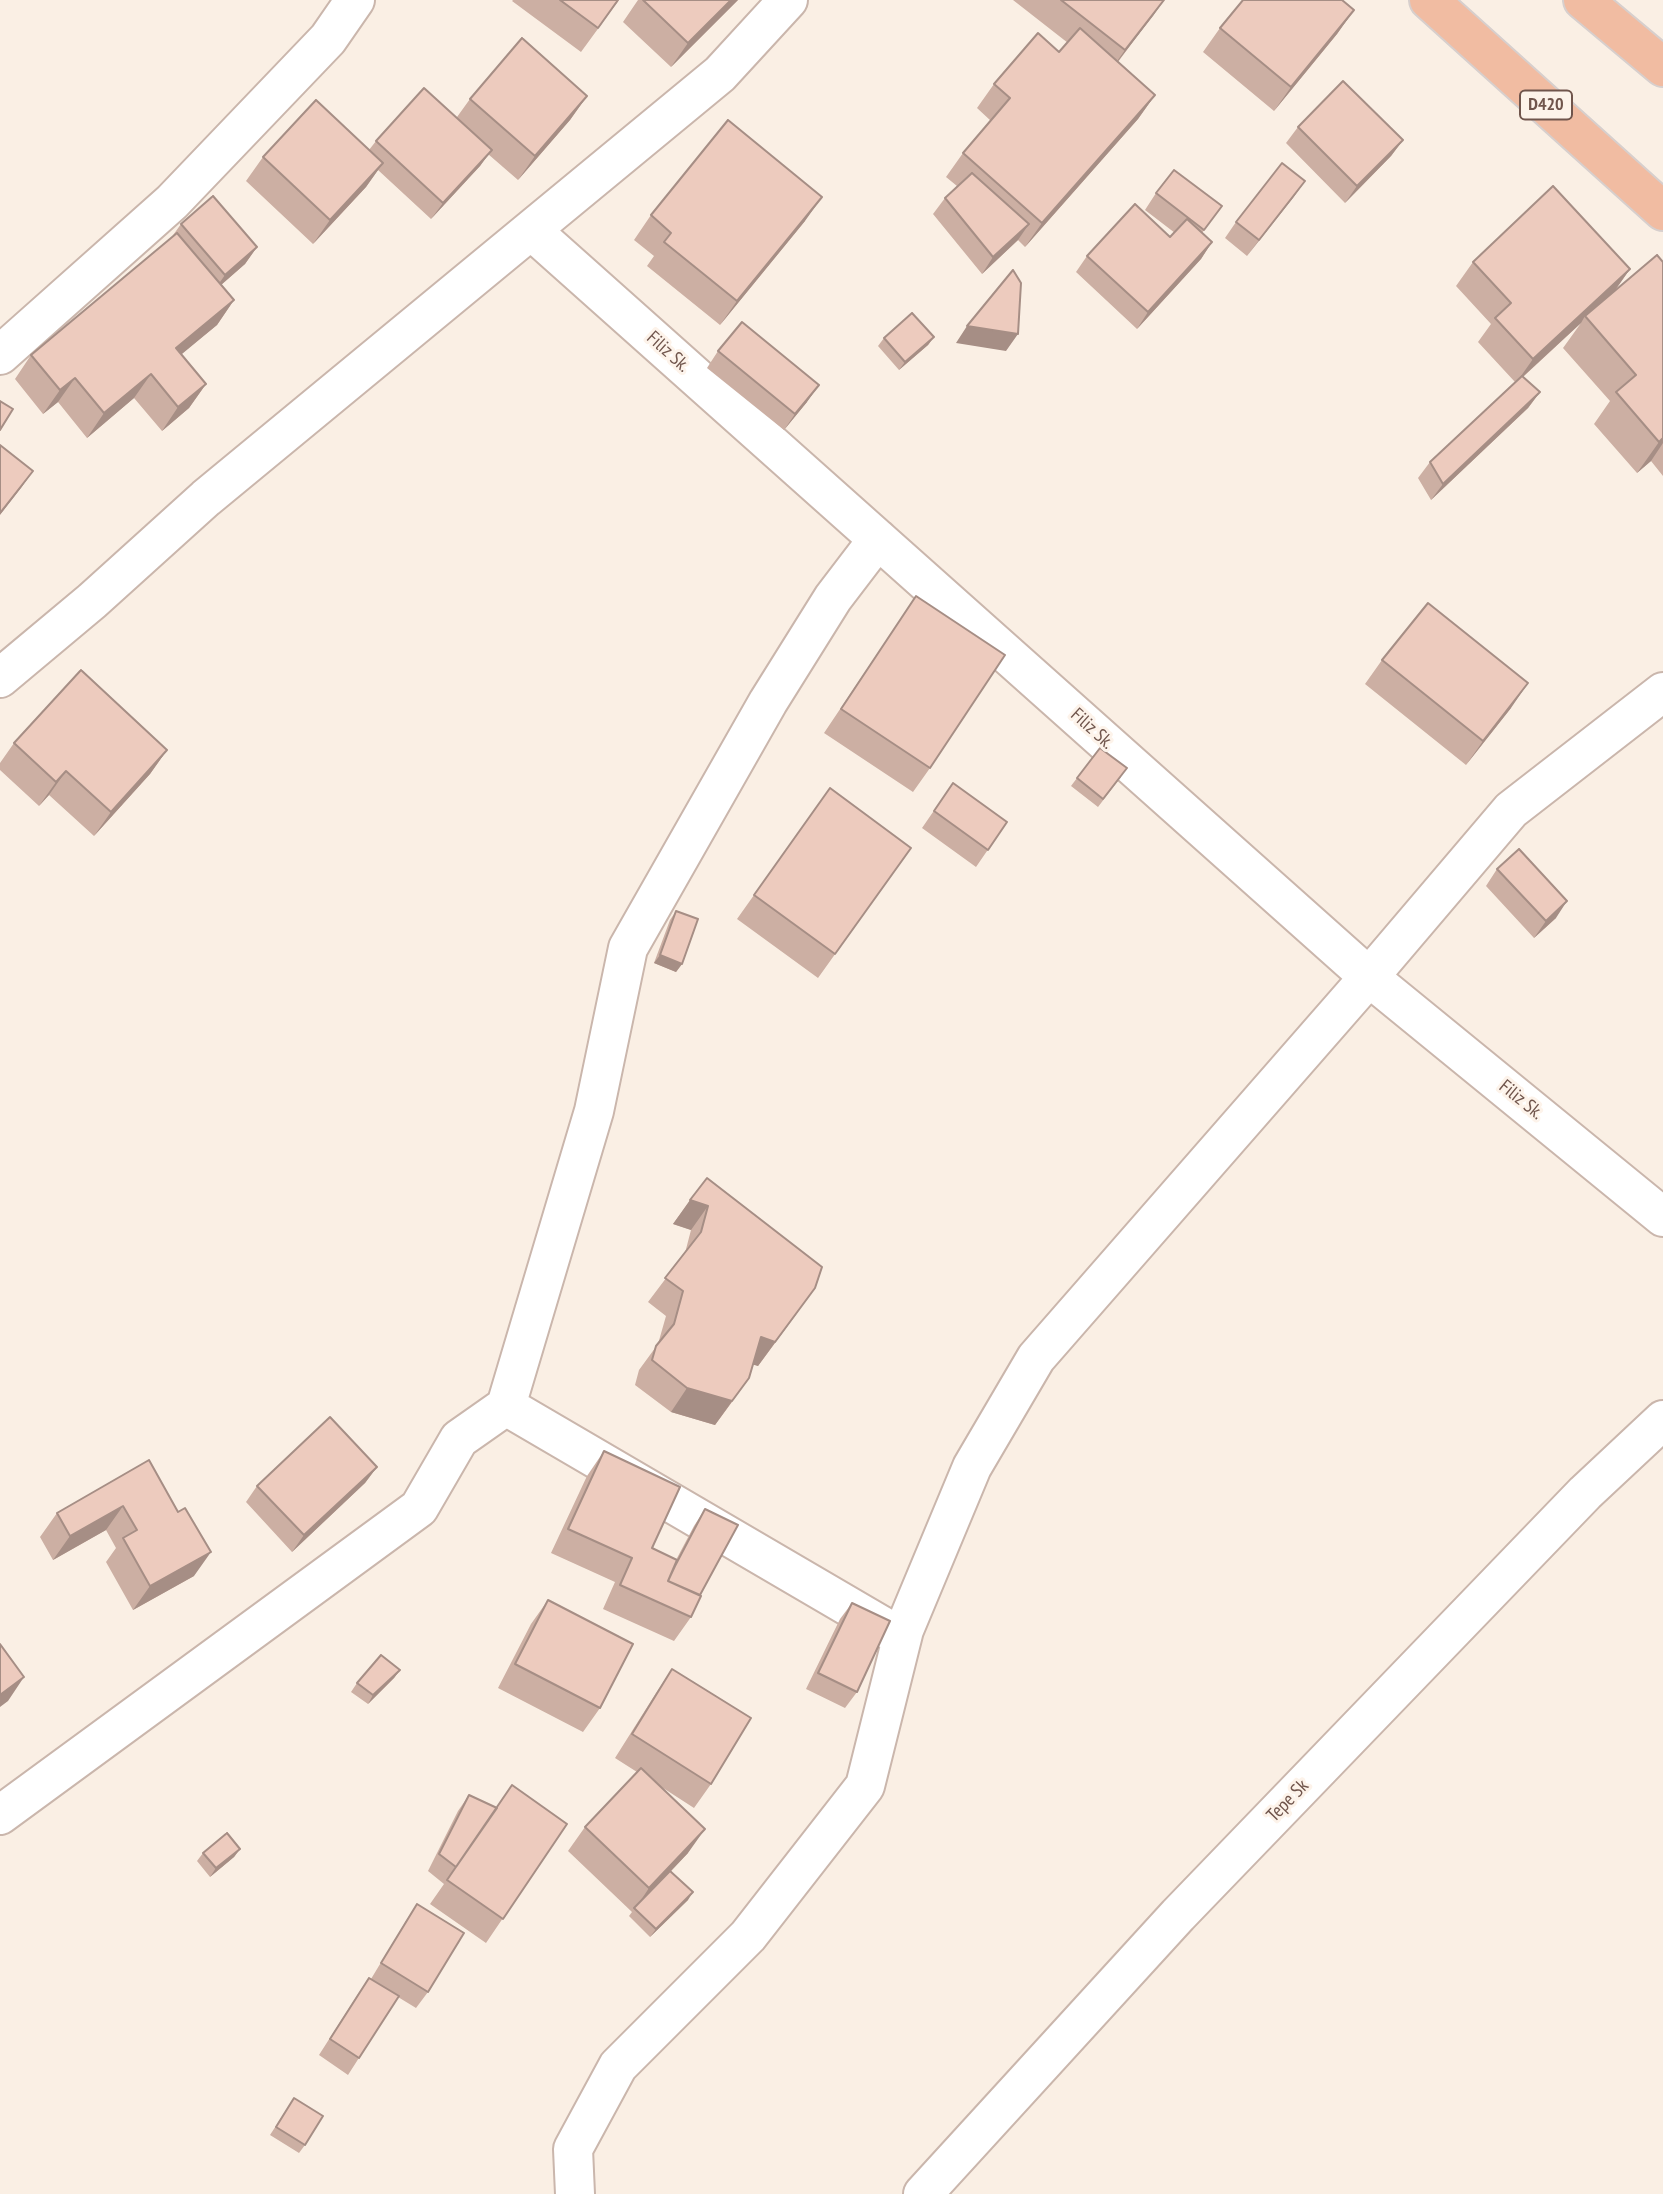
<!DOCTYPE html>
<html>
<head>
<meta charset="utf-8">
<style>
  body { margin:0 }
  canvas { display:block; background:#faefe4 }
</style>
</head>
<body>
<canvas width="1663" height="2194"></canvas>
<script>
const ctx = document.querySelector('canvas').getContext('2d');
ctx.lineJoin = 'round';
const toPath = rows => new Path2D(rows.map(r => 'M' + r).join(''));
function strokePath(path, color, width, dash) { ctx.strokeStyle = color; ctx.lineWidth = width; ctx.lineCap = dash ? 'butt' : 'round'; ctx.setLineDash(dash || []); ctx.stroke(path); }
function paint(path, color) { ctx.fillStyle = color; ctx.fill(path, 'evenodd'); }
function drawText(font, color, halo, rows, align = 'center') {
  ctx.font = font + ' "PT Sans Narrow",sans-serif'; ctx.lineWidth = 6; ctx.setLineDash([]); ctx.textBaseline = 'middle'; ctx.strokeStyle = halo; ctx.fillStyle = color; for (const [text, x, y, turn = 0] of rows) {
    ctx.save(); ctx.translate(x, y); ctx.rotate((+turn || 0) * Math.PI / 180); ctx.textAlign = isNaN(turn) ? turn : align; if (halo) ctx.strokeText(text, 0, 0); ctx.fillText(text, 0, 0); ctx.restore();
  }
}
const minor = toPath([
  [531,230,1369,977,1663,1217],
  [0,355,172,202,328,39,355,0],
  [0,678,92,601,206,498,720,74,788,0],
  [506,1406,894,1633],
  [0,1815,419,1508,459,1439,506,1406,594,1111,628,948,768,702,833,598,878,539],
  [575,2194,573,2149,618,2066,748,1936,865,1786,904,1630,972,1467,1036,1358,1369,977,1511,810,1663,692],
  [923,2194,1178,1915,1585,1493,1663,1420]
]);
const trunk = toPath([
  [1429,0,1663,211],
  [1583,0,1663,67]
]);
strokePath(minor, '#cab6ac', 42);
strokePath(trunk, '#d7cfcd', 42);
strokePath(minor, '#fff', 38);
strokePath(trunk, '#f1bca2', 38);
paint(toPath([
  [513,0,619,0,581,52,512,1],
  [638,0,738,0,671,67,623,22],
  [1013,0,1164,0,1118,62,1155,95,1138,119,1025,247,1018,240,982,274,933,214,945,198,957,186,946,177,963,153,991,121,977,108,994,84,1059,52,1068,43],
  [1354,10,1337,34,1274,111,1203,52,1220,28],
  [587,96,570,120,518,180,488,154,480,166,431,219,378,170,366,187,313,244,246,181,263,157,369,150,376,141,457,117,470,99],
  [1298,127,1403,140,1391,156,1345,203,1286,143],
  [1305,181,1247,256,1225,238,1236,222],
  [1156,193,1222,206,1202,233,1212,242,1201,259,1137,329,1076,272,1087,256,1170,237,1175,233,1145,210],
  [651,215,805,221,720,325,647,266,654,256,634,240],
  [181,224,257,247,245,264,221,285,234,300,217,325,181,354,206,384,189,408,162,431,134,398,87,438,58,402,43,414,15,379,31,355,171,238],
  [1473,262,1630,269,1614,292,1663,262,1663,476,1651,461,1637,473,1594,424,1610,401,1563,348,1581,323,1523,377,1540,392,1528,408,1431,500,1418,478,1430,462,1515,382,1478,342,1491,324,1456,286],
  [934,337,928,345,899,370,878,346,884,338],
  [718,351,807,402,784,430,707,368],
  [916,596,930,768,913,792,824,733],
  [1382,660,1511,708,1466,765,1365,684],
  [14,743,167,750,150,774,94,836,49,795,39,806,0,770,0,763],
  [1121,777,1098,807,1071,786,1077,778],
  [953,783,1007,822,976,867,922,828],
  [830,788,911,848,818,978,737,919],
  [1497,869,1556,918,1534,938,1486,886],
  [676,911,682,964,676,972,654,963,670,920],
  [707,1178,798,1312,758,1366,753,1364,732,1402,715,1425,671,1412,635,1385,639,1370,658,1344,666,1316,648,1302,685,1253,691,1230,673,1224],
  [604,1451,652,1548,676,1560,694,1526,705,1509,700,1595,691,1617,674,1641,603,1609,615,1582,551,1553,587,1476],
  [149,1460,194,1576,133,1610,106,1562,116,1548,106,1530,53,1560,40,1537,57,1513],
  [377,1467,365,1483,292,1552,246,1502,257,1486],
  [548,1600,600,1708,583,1732,498,1688,531,1624],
  [852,1603,857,1692,845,1708,806,1689,840,1619],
  [672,1669,711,1784,694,1808,660,1786,688,1853,671,1871,688,1900,650,1937,629,1916,632,1912,568,1851,585,1827,637,1772,615,1758,656,1693],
  [400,1670,394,1678,368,1704,351,1692,357,1683],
  [469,1795,497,1808,567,1824,486,1943,430,1904,444,1884,428,1871,458,1811],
  [240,1849,234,1857,210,1877,197,1861,203,1853],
  [417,1904,428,1992,416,2008,398,1997,348,2075,319,2055,358,1994,369,1978,371,1979,406,1921],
  [294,2098,305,2145,299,2153,270,2135]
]), '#ccafa3');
paint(toPath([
  [731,0,738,0,671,67,688,43],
  [1164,0,1153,16,1108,74,1125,50],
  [1354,10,1337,34,1274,111,1291,87],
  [1155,95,1138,119,1025,247,1042,223],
  [587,96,570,120,518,180,535,156],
  [1403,140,1391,156,1345,203,1357,186],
  [492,150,480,166,431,219,443,203],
  [383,163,366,187,313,244,330,220],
  [1305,181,1293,198,1247,256,1259,240],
  [822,197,805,221,720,325,737,301],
  [1029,224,1018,240,982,274,993,257],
  [1212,242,1201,259,1137,329,1148,312],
  [257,247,245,264,213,292,225,275],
  [1630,269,1613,293,1585,316,1581,323,1516,383,1533,359],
  [234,300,217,325,159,373,176,348],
  [967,326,1018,334,1006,351,956,343],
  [934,337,928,345,899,370,905,362],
  [151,374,134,398,87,438,104,413],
  [75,378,58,402,43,414,60,390],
  [206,384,189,408,162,431,178,407],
  [819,385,807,402,784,430,795,414],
  [1540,392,1528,408,1431,500,1443,484],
  [1663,438,1663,443,1651,461,1637,473,1659,442],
  [33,471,21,488,0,515,0,513],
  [1528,683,1511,708,1466,765,1483,741],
  [167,750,150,774,94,836,111,812],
  [66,771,49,795,39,806,56,782],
  [1567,901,1556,918,1534,938,1546,921],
  [660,955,682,964,676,972,654,963],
  [690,1200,708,1206,691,1230,673,1224],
  [815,1288,758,1366,744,1362,761,1337],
  [749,1378,715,1425,671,1412,687,1388],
  [377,1467,365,1483,292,1552,304,1535],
  [123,1506,106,1530,53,1560,70,1536],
  [211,1552,194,1576,133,1610,150,1586],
  [400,1670,394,1678,368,1704,373,1695],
  [24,1677,8,1701,0,1707,0,1695],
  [705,1829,688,1853,635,1909,649,1888],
  [240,1849,234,1857,210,1877,216,1868],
  [693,1892,688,1900,650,1937,656,1929]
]), '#a68e85');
const building = toPath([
  [560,0,618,0,598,28,560,0],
  [643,0,731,0,688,43,643,0],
  [1061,0,1164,0,1125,50,1061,0],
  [1243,0,1342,0,1354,10,1291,87,1220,28,1243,0],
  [1080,28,1155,95,1042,223,963,153,1010,98,994,84,1038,33,1059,52,1080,28],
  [522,38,587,96,535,156,470,99,522,38],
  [1343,81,1403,140,1357,186,1298,127,1343,81],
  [424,88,492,150,443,203,376,141,424,88],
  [316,100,383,163,330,220,263,157,316,100],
  [728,120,822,197,737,301,664,242,671,233,651,215,728,120],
  [1282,163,1305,181,1259,240,1236,222,1282,163],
  [1174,170,1222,206,1204,230,1156,193,1174,170],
  [972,173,1029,224,993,257,945,198,972,173],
  [1553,186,1630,269,1533,359,1495,318,1511,303,1473,262,1553,186],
  [213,196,257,247,225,275,181,224,213,196],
  [1135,204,1170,237,1187,219,1212,242,1148,312,1087,256,1135,204],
  [177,233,234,300,176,348,206,384,178,407,151,374,104,413,75,378,60,390,31,355,177,233],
  [1657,255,1663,262,1663,438,1659,442,1616,392,1636,375,1585,316,1657,255],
  [1013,270,1021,283,1018,334,967,326,1013,270],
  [912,313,934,337,905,362,884,338,912,313],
  [742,322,819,385,795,414,718,351,742,322],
  [1522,376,1540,392,1443,484,1430,462,1522,376],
  [0,401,13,409,0,430,0,401],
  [0,445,33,471,0,513,0,445],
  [916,596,1005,655,930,768,841,709,916,596],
  [1428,603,1528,683,1483,741,1382,660,1428,603],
  [81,670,167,750,111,812,66,771,56,782,14,743,81,670],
  [1100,748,1127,768,1103,799,1077,778,1100,748],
  [953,783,1007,822,988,850,934,811,953,783],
  [830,788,911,848,835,954,754,895,830,788],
  [1519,849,1567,901,1546,921,1497,869,1519,849],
  [676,911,698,919,682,964,660,955,676,911],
  [707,1178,822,1267,815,1288,775,1342,761,1337,749,1378,732,1401,687,1388,652,1360,656,1346,674,1324,683,1291,665,1278,701,1232,708,1206,690,1200,707,1178],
  [330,1417,377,1467,304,1535,257,1486,330,1417],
  [604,1451,680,1487,652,1548,677,1560,668,1581,701,1596,691,1617,620,1585,632,1558,568,1529,604,1451],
  [149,1460,178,1512,185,1508,211,1552,150,1586,123,1538,137,1530,123,1506,70,1536,57,1513,149,1460],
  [705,1509,738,1525,700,1595,668,1581,675,1566,705,1509],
  [548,1600,633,1644,600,1708,515,1664,548,1600],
  [852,1603,890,1621,857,1692,818,1673,852,1603],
  [0,1644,24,1677,0,1695,0,1644],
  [381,1655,400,1670,373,1695,357,1683,381,1655],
  [672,1669,751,1718,711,1784,632,1734,672,1669],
  [641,1768,705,1829,649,1888,585,1827,641,1768],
  [512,1785,567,1824,503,1919,447,1880,512,1785],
  [469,1795,497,1808,456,1867,439,1854,469,1795],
  [227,1833,240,1849,216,1868,203,1853,227,1833],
  [670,1871,693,1892,656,1929,634,1908,670,1871],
  [417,1904,464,1933,428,1992,381,1963,417,1904],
  [369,1978,399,1996,359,2058,330,2039,369,1978],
  [294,2098,323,2116,305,2145,276,2127,294,2098]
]);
paint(building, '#edcbbe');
strokePath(building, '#a68e85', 2);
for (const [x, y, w] of [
  [1546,105,52]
]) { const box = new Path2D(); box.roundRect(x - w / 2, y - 14.5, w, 29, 5); ctx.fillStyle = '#fdf3ea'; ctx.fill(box); strokePath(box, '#70554c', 2); }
drawText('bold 18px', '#70554c', null, [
  ["D420",1546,105]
]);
drawText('19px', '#70554c', '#fdf3ea', [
  ["Filiz Sk.",668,352,42],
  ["Filiz Sk.",1092,729,42],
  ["Filiz Sk.",1521,1100,39],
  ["Tepe Sk",1288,1801,-46]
]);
</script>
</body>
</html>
